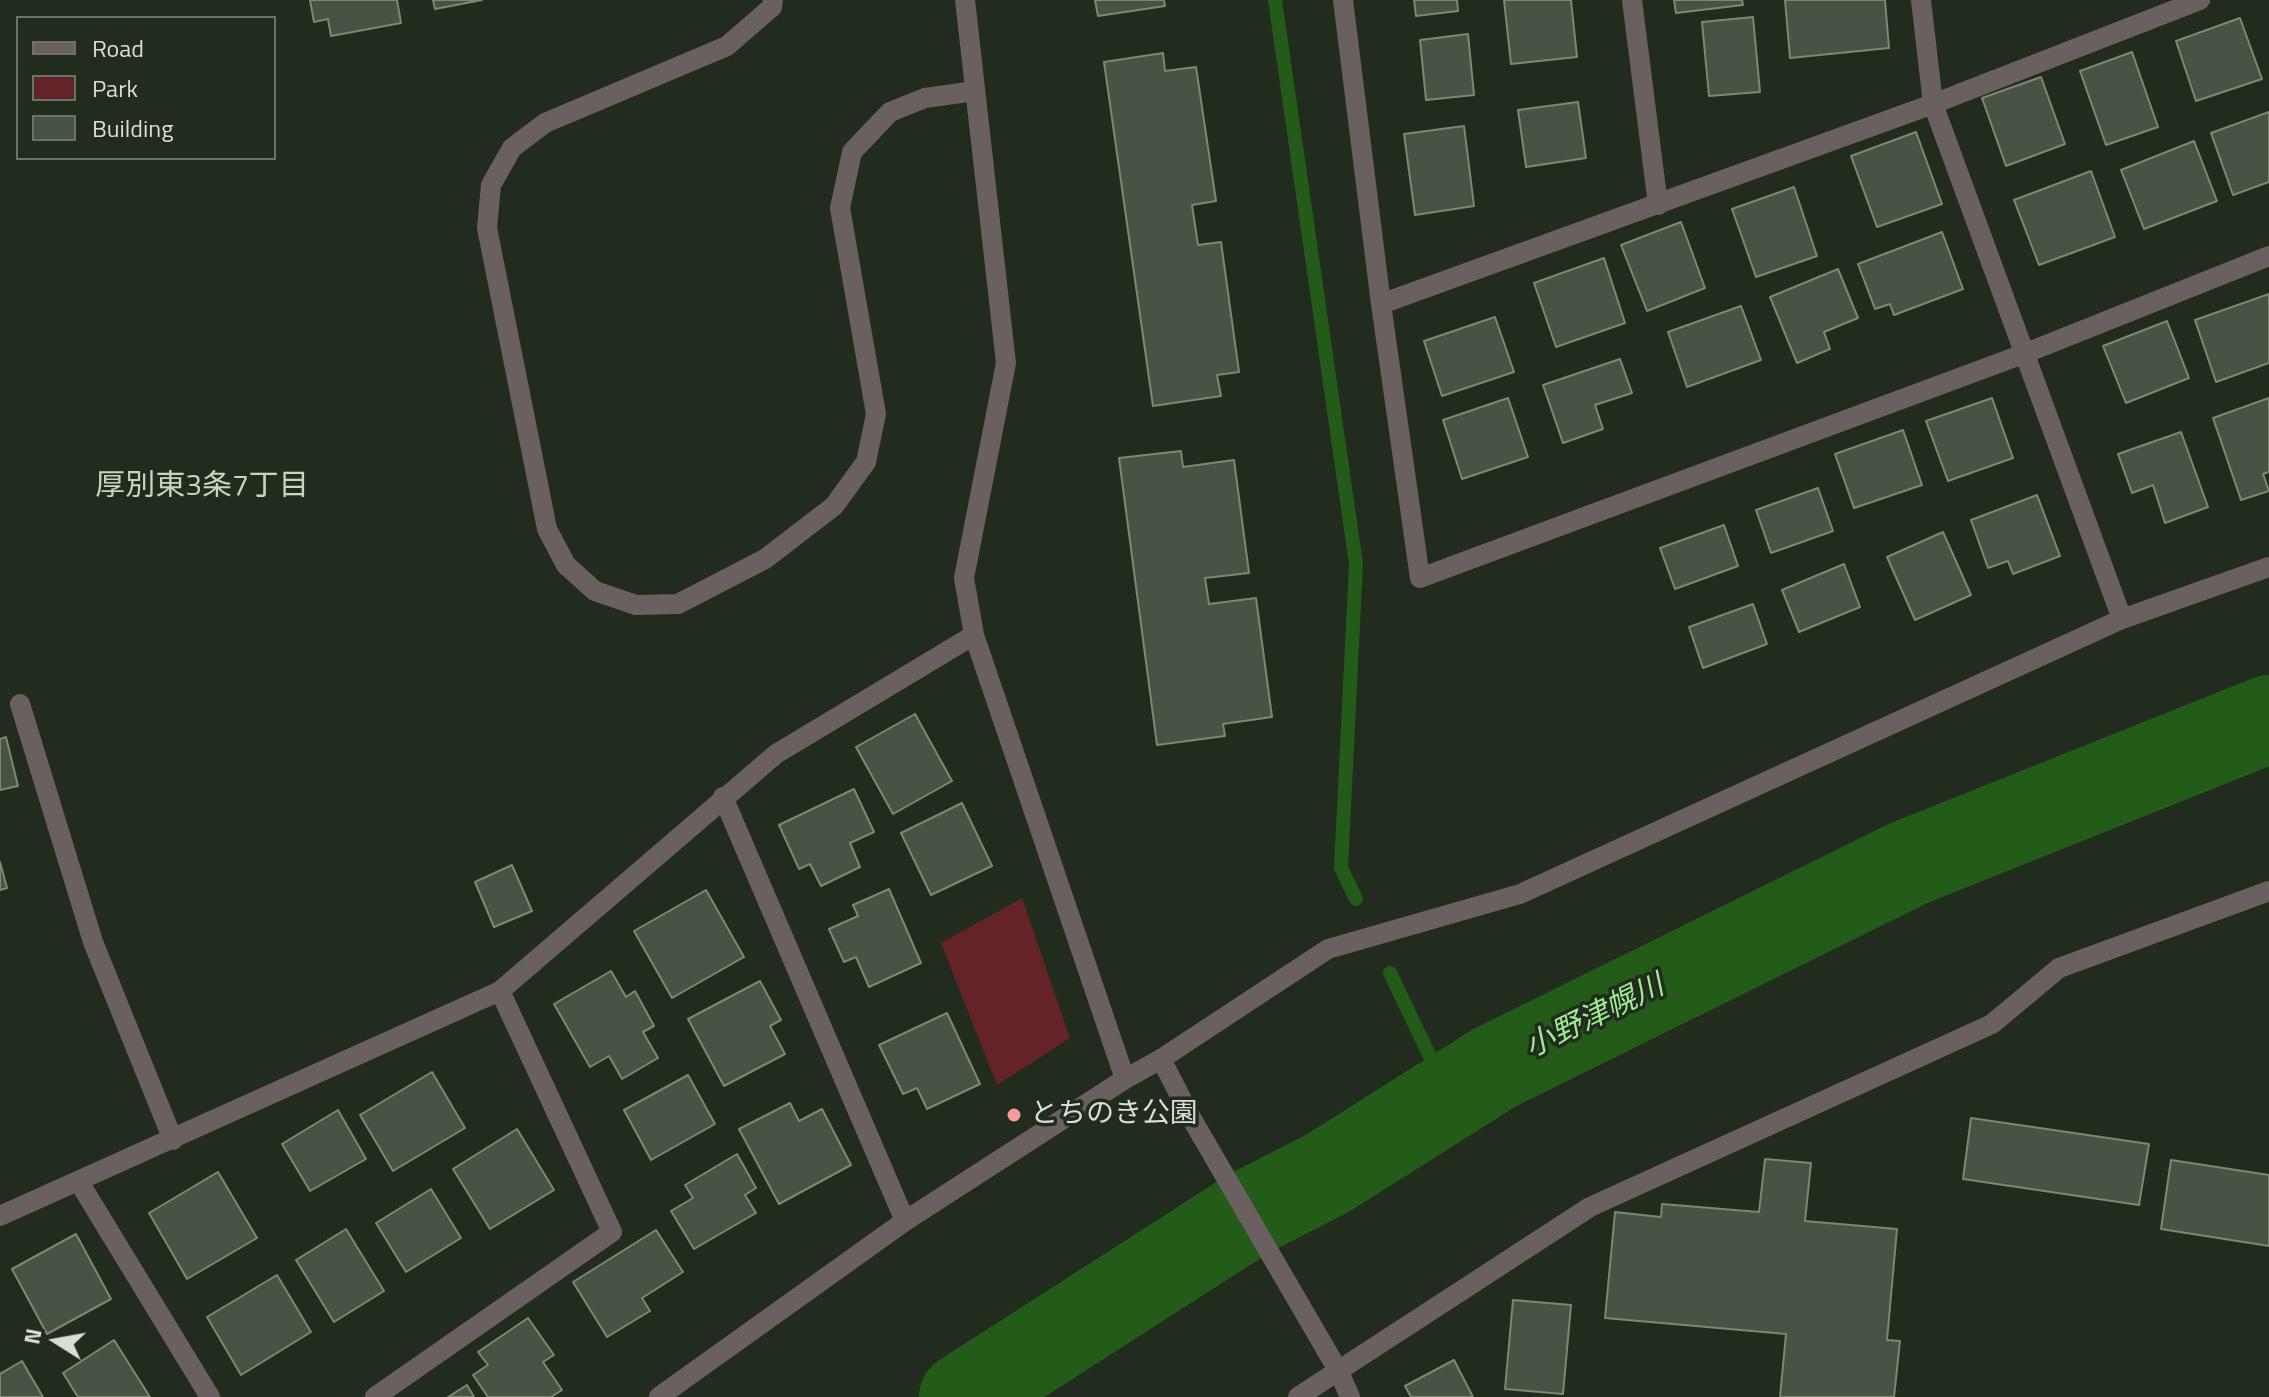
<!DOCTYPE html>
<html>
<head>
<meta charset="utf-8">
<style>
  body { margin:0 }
  #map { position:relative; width:2269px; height:1397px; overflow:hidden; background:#212c1f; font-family:"Titillium Web",sans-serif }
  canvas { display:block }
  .legend { position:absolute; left:16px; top:16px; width:260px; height:144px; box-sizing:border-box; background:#212c1f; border:2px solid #6a7469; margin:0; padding:10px 14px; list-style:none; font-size:24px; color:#d8dfd7 }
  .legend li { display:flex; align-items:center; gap:16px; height:40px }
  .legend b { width:40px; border:2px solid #6a7469 }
  .north { position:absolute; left:16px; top:1301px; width:80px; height:80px; -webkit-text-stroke:6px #212c1f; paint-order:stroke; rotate:281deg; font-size:22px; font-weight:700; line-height:32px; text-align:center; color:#d8dfd7 }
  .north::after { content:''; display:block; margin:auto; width:28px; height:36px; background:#d8dfd7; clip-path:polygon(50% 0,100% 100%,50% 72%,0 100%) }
</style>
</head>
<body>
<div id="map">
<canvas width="2269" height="1397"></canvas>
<ul class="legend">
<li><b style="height:10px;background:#6a6060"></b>Road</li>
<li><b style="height:22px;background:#642329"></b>Park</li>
<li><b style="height:22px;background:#475345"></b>Building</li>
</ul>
<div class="north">N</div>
</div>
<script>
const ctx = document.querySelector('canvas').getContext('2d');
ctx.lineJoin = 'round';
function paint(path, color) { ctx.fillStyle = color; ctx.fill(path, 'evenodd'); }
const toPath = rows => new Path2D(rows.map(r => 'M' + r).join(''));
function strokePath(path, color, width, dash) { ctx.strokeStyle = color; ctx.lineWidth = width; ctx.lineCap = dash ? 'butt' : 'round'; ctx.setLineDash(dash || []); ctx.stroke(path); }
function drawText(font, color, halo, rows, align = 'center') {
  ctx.font = font + ' "Titillium Web","Noto Sans JP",sans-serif'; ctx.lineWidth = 7; ctx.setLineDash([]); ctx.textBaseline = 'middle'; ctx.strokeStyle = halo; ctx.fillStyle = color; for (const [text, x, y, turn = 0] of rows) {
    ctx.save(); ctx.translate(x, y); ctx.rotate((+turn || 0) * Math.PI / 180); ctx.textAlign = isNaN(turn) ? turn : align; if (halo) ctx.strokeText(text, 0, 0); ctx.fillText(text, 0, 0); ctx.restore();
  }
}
paint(toPath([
  [1022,898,1070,1038,997,1085,941,943]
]), '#642329');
strokePath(toPath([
  [1275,0,1356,564,1341,868,1356,899],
  [1390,973,1449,1096]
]), '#235b19', 14);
strokePath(toPath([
  [963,1397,1248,1214,1328,1173,1494,1068,1909,863,2269,719]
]), '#235b19', 88);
const building = toPath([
  [310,0,397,0,401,23,331,36,328,19,314,22,310,0],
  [433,0,482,0,435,9,433,0],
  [1095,0,1164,0,1165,6,1098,16,1095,0],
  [1414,0,1457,0,1458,11,1416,16,1414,0],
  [1504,0,1571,0,1577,57,1511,64,1504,0],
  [1674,0,1742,0,1743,5,1676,13,1674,0],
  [1785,0,1885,0,1889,48,1790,58,1785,0],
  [1753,17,1760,92,1709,96,1702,22,1753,17],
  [2240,18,2262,79,2196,101,2176,41,2240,18],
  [1468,34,1474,95,1426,100,1420,40,1468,34],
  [2132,52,2158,127,2106,145,2080,71,2132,52],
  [1163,53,1165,71,1196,67,1216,201,1192,205,1198,245,1221,242,1239,372,1217,375,1221,396,1153,406,1104,62,1163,53],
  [2041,77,2065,144,2006,166,1982,98,2041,77],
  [1578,102,1586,158,1526,167,1518,110,1578,102],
  [2269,112,2269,182,2233,195,2211,133,2269,112],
  [1464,126,1474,206,1415,215,1404,134,1464,126],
  [1916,132,1942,204,1877,227,1851,156,1916,132],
  [2194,141,2217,201,2144,229,2121,170,2194,141],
  [2091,171,2115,237,2039,265,2014,200,2091,171],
  [1794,187,1817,256,1756,277,1732,209,1794,187],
  [1681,222,1705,288,1647,311,1621,245,1681,222],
  [1942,232,1963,289,1894,315,1890,304,1875,309,1858,264,1942,232],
  [1604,258,1625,323,1556,347,1534,283,1604,258],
  [1838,269,1858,318,1824,332,1830,349,1797,363,1770,297,1838,269],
  [2269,294,2269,363,2216,382,2195,320,2269,294],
  [1741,306,1761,360,1687,387,1668,332,1741,306],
  [1495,317,1514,372,1442,396,1424,341,1495,317],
  [2167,321,2189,378,2126,403,2103,346,2167,321],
  [1620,359,1632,393,1595,405,1603,429,1563,443,1543,385,1620,359],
  [1508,398,1528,457,1462,479,1443,420,1508,398],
  [1992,398,2013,458,1948,481,1926,421,1992,398],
  [2269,398,2269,472,2263,474,2269,491,2241,500,2213,418,2269,398],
  [1903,430,1922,485,1854,508,1835,454,1903,430],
  [2181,432,2208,507,2165,523,2153,485,2132,493,2118,454,2181,432],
  [1181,451,1183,467,1234,460,1249,573,1205,578,1209,604,1256,598,1272,717,1223,724,1225,736,1157,745,1119,458,1181,451],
  [1818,488,1833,531,1771,553,1756,510,1818,488],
  [2037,495,2060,556,2013,574,2008,561,1988,568,1971,520,2037,495],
  [1724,525,1738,566,1675,589,1660,548,1724,525],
  [1943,532,1971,595,1915,620,1887,557,1943,532],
  [1844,564,1860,607,1799,632,1782,590,1844,564],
  [1753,604,1767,644,1703,668,1689,627,1753,604],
  [915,714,952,781,893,814,856,747,915,714],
  [6,737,18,786,0,790,0,739,6,737],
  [854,789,874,832,850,843,860,867,821,886,810,864,799,869,779,825,854,789],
  [962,803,992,866,931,895,901,833,962,803],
  [0,862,7,888,0,890,0,862],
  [512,865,532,911,494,927,475,882,512,865],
  [889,889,921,963,869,987,856,957,844,962,829,929,858,916,853,905,889,889],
  [706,890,744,957,672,998,634,931,706,890],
  [611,971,626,997,635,991,654,1026,643,1032,658,1058,622,1079,609,1056,590,1067,554,1004,611,971],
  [760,981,781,1020,770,1026,785,1054,724,1086,688,1019,760,981],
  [947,1013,980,1084,927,1109,917,1088,903,1094,879,1045,947,1013],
  [432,1072,465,1128,393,1171,360,1115,432,1072],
  [688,1075,715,1124,651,1160,624,1110,688,1075],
  [790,1103,799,1121,822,1109,851,1165,779,1204,739,1129,790,1103],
  [338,1110,366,1159,310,1191,282,1144,338,1110],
  [1971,1118,2149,1144,2139,1205,1963,1179,1971,1118],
  [517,1129,554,1190,490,1229,453,1169,517,1129],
  [737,1154,756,1188,745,1195,756,1213,694,1249,671,1211,693,1198,685,1185,737,1154],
  [1765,1159,1811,1163,1805,1221,1897,1229,1887,1340,1900,1341,1894,1397,1780,1397,1786,1334,1605,1318,1615,1212,1661,1217,1662,1204,1759,1212,1765,1159],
  [2171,1160,2269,1175,2269,1246,2161,1229,2171,1160],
  [218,1172,257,1238,187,1279,149,1213,218,1172],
  [431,1189,461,1238,406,1272,376,1223,431,1189],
  [346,1229,384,1291,334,1322,296,1260,346,1229],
  [656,1230,683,1272,642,1298,650,1311,607,1337,573,1282,656,1230],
  [76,1234,111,1299,47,1334,12,1269,76,1234],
  [277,1275,311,1332,241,1375,207,1317,277,1275],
  [1513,1300,1571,1305,1563,1394,1505,1389,1513,1300],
  [528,1318,554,1355,543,1362,562,1390,551,1397,488,1397,473,1375,488,1365,478,1352,528,1318],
  [114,1340,150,1397,78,1397,63,1373,114,1340],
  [1454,1360,1473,1397,1411,1397,1405,1386,1454,1360],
  [22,1361,43,1397,0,1397,0,1374,22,1361],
  [467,1385,474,1397,448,1397,467,1385]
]);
paint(building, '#475345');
strokePath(building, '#7b8878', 2);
strokePath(toPath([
  [773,0,772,7,727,46,545,123,512,148,491,185,487,228,547,529,566,565,595,591,636,605,678,604,765,559,834,506,866,462,876,414,840,208,852,152,890,112,925,98,975,91],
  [20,704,93,942,173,1140],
  [1161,1059,1193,1121,1339,1372]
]), '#6a6060', 20);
strokePath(toPath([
  [1343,0,1381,304,1420,578,2026,353,2269,256],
  [1632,0,1658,205],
  [1921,0,1933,104,2122,619],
  [1381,304,1933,104,2200,0],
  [723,797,905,1221],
  [79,1182,210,1397],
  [1339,1372,1350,1397],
  [375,1397,612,1232,500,991],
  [659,1397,905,1221,1125,1079,1161,1059,1328,949,1520,894,2122,619,2269,567],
  [1298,1397,1590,1207,1992,1024,2059,968,2269,891]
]), '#6a6060', 20);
strokePath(toPath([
  [965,0,1006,363,964,578,974,635,1125,1079],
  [0,1216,500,991,776,754,974,635]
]), '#6a6060', 20);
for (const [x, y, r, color] of [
  [1014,1115,8,"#f59b9d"]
]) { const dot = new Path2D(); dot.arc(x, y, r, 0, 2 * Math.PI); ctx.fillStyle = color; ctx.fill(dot); strokePath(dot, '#212c1f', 3); }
drawText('28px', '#d8dfd7', '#212c1f', [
  ["とちのき公園",1030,1115]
], 'left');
drawText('30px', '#c6d4c4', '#212c1f', [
  ["厚別東3条7丁目",202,488]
]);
drawText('italic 30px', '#9eeb91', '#212c1f', [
  ["小野津幌川",1595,1018,-26]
]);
</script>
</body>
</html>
